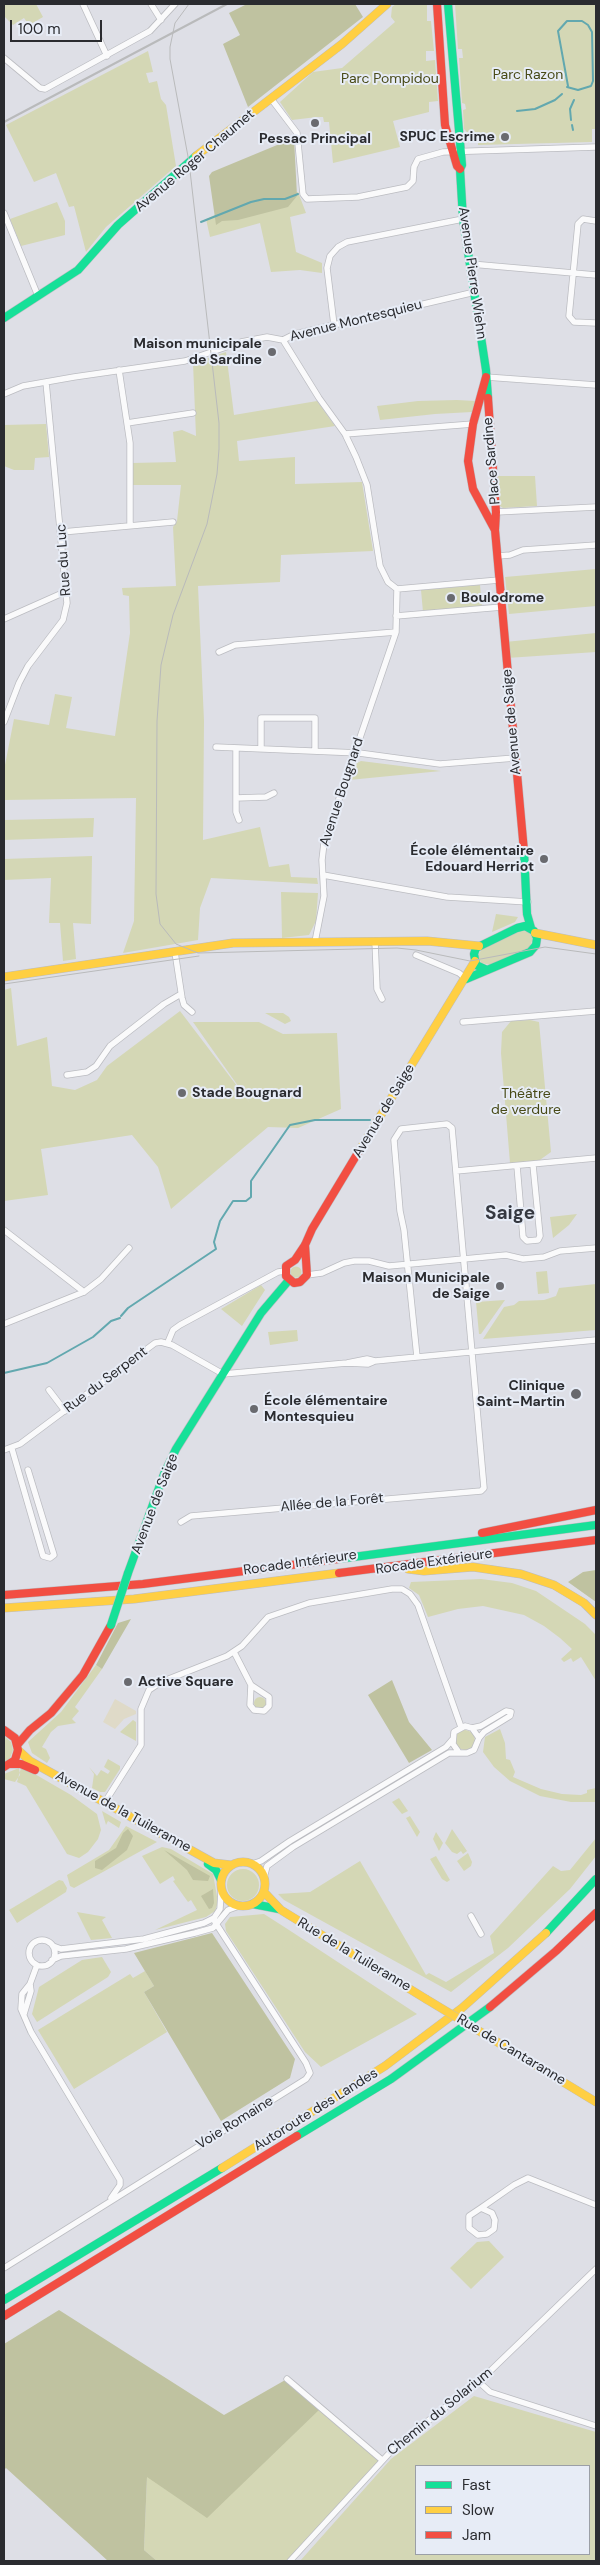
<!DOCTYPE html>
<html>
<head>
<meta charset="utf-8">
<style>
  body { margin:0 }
  #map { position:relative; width:600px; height:2565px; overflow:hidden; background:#dedfe6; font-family:"DM Sans",sans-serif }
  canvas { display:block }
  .frame { position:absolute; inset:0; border:5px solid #2a2b2f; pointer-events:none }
  .legend { position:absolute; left:415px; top:2465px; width:175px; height:90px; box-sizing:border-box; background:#e7ecf6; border:1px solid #9b9fa6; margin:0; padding:6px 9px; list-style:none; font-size:15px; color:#2a2b2f }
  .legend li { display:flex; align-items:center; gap:10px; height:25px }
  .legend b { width:25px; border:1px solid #9b9fa6 }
  .scale { position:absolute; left:10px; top:20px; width:92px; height:22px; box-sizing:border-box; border:2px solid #2a2b2f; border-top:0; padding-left:6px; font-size:15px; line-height:18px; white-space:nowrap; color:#2a2b2f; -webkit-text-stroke:4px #e7ecf6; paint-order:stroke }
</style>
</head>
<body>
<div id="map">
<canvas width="600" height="2565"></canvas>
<div class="frame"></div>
<ul class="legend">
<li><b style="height:6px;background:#16e098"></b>Fast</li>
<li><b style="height:6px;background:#ffcf43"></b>Slow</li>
<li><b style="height:6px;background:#f24e42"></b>Jam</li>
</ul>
<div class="scale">100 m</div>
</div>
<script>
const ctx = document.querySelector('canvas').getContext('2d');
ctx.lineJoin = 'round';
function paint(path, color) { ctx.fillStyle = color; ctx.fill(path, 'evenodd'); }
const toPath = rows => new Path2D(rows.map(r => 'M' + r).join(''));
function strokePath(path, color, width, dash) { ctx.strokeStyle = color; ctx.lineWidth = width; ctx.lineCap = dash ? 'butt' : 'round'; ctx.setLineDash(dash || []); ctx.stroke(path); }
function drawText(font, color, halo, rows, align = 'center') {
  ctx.font = font + ' "DM Sans",sans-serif'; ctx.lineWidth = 4; ctx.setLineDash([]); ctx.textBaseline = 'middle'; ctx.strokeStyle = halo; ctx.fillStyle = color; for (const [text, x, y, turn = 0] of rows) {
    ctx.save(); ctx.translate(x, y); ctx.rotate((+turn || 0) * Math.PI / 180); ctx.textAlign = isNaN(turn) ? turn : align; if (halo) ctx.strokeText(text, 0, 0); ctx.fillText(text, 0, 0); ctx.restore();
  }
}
paint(toPath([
  [4,4,36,4,43,17,29,25,24,18,13,25,4,16],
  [396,4,427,5,427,21,431,21,434,51,426,51,426,61,435,60,438,101,429,102,429,112,393,121,400,147,333,163,329,122,324,122,323,117,317,117,292,120,280,102,313,72,342,68,395,22,391,17,392,7],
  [455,4,596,4,596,129,592,129,592,142,478,145,478,135,470,135,464,129,463,110,466,109,465,104,462,103,459,58,463,58,462,49,458,49],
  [148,51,153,72,146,73,149,83,157,81,161,99,166,105,176,166,106,227,86,252,74,206,69,207,56,173,34,182,6,125],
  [298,192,306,213,290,217,296,252,322,263,322,273,300,270,271,272,260,223,210,237,206,219,226,210],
  [57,202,65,221,65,235,21,246,10,219],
  [226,352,234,415,317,401,335,426,237,441,239,461,295,457,295,484,362,482,373,551,281,555,280,582,198,586,204,721,203,840,260,827,269,867,289,864,291,877,317,878,318,884,211,878,200,908,198,940,123,953,134,921,136,798,4,800,4,770,14,719,49,725,55,694,72,697,66,728,115,736,130,633,129,596,123,595,122,588,176,586,173,527,177,521,181,485,133,485,132,463,176,462,173,432,182,430,196,436,193,363],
  [418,401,457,400,475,401,472,412,435,414,380,420,377,406],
  [46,424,49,457,35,458,34,470,14,470,4,466,4,425],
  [498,476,535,476,537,506,503,508,500,506],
  [596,569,596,606,509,614,505,577],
  [480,585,482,607,423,612,421,590],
  [596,633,596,652,507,658,505,642],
  [361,761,441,771,349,780,355,764],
  [94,818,93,837,4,840,4,820],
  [92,856,91,924,73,923,76,959,63,961,60,923,49,923,51,878,4,880,4,859],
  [281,892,318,893,316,921,309,935,282,938],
  [496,914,518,917,515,922,492,932],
  [520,930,528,932,532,936,532,941,529,948,491,965,481,963,478,956,482,948],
  [11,988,17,1046,47,1037,52,1086,75,1090,97,1080,107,1066,180,1011,250,1103,193,1022,259,1022,283,1034,337,1033,341,1109,298,1128,268,1127,171,1209,158,1167,132,1135,41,1149,48,1195,4,1201,4,990],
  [265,1013,283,1013,289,1017,291,1021,285,1024],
  [530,1020,539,1022,551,1152,537,1162,510,1163,501,1053,502,1032,511,1021],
  [577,1214,569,1225,553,1238,550,1217],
  '290.5 1272a5.5 5.5 0 1 1 11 0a5.5 5.5 0 1 1-11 0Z',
  [547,1271,549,1293,538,1294,536,1272],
  [596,1284,596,1330,483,1339,504,1307,514,1305,519,1301,544,1300,556,1296,559,1288],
  [261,1285,265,1290,242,1326,221,1309],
  [505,1300,481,1334,479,1334,476,1302],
  [297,1330,298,1341,270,1345,268,1332],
  [481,1579,512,1583,536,1591,585,1624,596,1635,596,1681,581,1657,573,1662,571,1658,564,1662,561,1659,572,1649,560,1638,544,1626,524,1615,483,1606,458,1609,428,1617,419,1595,409,1588,411,1582],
  [96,1665,102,1669,75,1707,79,1711,72,1719,76,1723,58,1726,51,1732,42,1747,46,1749,50,1758,47,1763,32,1753,28,1742,61,1712],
  '254 1703a6 6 0 1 1 12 0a6 6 0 1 1-12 0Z',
  [133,1720,136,1722,136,1741,120,1732],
  [500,1729,505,1743,506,1759,510,1760,515,1772,513,1777,541,1789,562,1794,581,1795,587,1793,587,1790,596,1788,596,1802,571,1802,540,1796,510,1781,494,1767,483,1752,485,1737],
  '455 1740a10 10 0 1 1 20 0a10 10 0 1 1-20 0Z',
  [4,1736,11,1742,13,1750,10,1758,4,1763],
  [108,1759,120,1766,120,1769,105,1792,100,1792,92,1788,94,1774,89,1767,97,1776,101,1770,108,1774,110,1771,104,1767],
  [19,1768,20,1775,15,1782,4,1779,4,1774],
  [21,1768,33,1773,71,1795,97,1814,101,1830,98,1839,88,1852,79,1858,67,1854,26,1786,17,1782],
  [399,1798,408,1811,402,1814,392,1802],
  [102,1811,121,1822,119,1828,108,1821,106,1825],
  [410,1816,420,1832,417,1837,406,1818],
  [126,1826,157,1842,74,1888,70,1886,67,1875,109,1850],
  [452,1829,467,1851,463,1854,461,1851,457,1854,452,1852,445,1843],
  [436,1832,443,1843,439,1851,433,1839],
  [596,1838,596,1856,570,1889,508,1948,451,1992,284,1900,278,1894,310,1892,360,1861,426,1975,429,1973,446,1982,494,1953,490,1936,553,1866,561,1871,570,1870],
  [162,1847,171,1849,213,1874,218,1902,215,1911,206,1917,155,1930,197,1910,191,1900,188,1902,173,1881,175,1880,173,1876,160,1884,142,1856],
  [468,1853,472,1862,471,1866,464,1871,457,1861],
  [436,1856,450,1880,447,1882,442,1879,430,1859],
  '227 1885a16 16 0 1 1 32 0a16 16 0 1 1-32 0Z',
  [59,1880,63,1881,67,1888,66,1892,17,1923,9,1910],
  [77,1912,106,1917,102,1920,112,1938,91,1940],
  [264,1914,289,1930,417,2014,321,2067,305,2052,226,1931,225,1924,230,1917],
  [102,1957,111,1972,108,1977,37,2022,32,2014,39,1987,82,1960],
  [145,1971,154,1986,144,1992,167,2032,74,2089,38,2030,130,1974,133,1978],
  [489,2241,504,2257,471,2289,450,2268,477,2242],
  [474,2396,596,2432,596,2561,300,2561,391,2459],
  [416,2466,589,2466,589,2554,416,2554],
  [321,2408,382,2460,290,2561,157,2561,144,2550,147,2477]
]), '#d4d7b5');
paint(toPath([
  [247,4,355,4,363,17,248,107,223,44,240,35,229,13],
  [294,138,297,196,288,207,238,220,222,221,216,225,209,176,212,172],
  [596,1570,596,1602,568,1582,583,1572],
  [131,1619,102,1669,96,1665,118,1623],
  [392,1680,409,1722,432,1750,409,1763,368,1695],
  [128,1829,133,1836,127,1850,102,1870,95,1868,95,1861,116,1848,123,1833],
  [164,1850,210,1876,208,1881,193,1880,187,1870],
  [213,1889,214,1903,212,1908,209,1909,201,1896],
  [212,1933,295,2059,290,2078,221,2121,144,1992,154,1986,134,1953],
  [59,2310,224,2415,287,2379,321,2408,207,2518,147,2477,144,2550,157,2561,108,2561,6,2468,4,2470,4,2344]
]), '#bfc2a0');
paint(toPath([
  [115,1699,136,1711,136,1714,124,1719,115,1729,103,1722]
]), '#dfdac8');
strokePath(toPath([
  [567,87,578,90,591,86,593,81,592,32,588,25,582,21,567,21,558,31,568,86],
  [517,111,535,109,555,100,562,94],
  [571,120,570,109,574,100],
  [572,125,573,130],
  [201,222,251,202,264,199,285,199,298,194],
  [121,1316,128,1308,216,1249,214,1242,220,1221,233,1201,246,1201,251,1197,251,1181,290,1125,315,1120,370,1120],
  [4,1373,47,1363,93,1337,111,1321,120,1318]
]), '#62a8af', 2);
const street = toPath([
  [83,4,107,56],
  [151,4,161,20],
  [4,58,40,88,45,89,150,31,175,4],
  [272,100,297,133,303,194,307,199,358,197,407,187,413,181,414,167,418,159,443,152,596,147],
  [4,213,38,296],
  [596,221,583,219,578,224,569,316,574,322,596,323],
  [471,264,596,275],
  [334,325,327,268,330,256,338,247,347,242,463,219],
  [283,340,319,398,345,434,356,457,367,485,380,566,388,582,397,589],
  [283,340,295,334,475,292],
  [119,370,130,443,130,525],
  [486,377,596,385],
  [4,394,23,386,74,377,185,361,241,342,267,337,283,340],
  [127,423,193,413],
  [345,434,473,424],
  [496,512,596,507],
  [62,532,173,522],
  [498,556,510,555,523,550,596,545],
  [397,589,499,580],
  [396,616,502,607],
  [4,619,67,591],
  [219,652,235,645,396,632],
  [4,722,19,683,28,666,63,620,67,603,46,382],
  [216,747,359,753,440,764,515,758],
  [236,748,236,812,239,820],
  [261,749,261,718,315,718,315,751],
  [236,798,266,797,274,793],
  [323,875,447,897,528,902],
  [375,941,377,989,382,999],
  [315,942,324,896,322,860,324,843,396,632,397,589],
  [175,952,182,998,184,1005,192,1012],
  [416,955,459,973,466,979],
  [463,1022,596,1011],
  [67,1075,87,1072,96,1066,110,1046,164,1004,181,994],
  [517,1166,523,1237,527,1241,538,1240,540,1236,533,1165],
  [456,1171,596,1158],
  [4,1230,84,1292],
  [307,1275,322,1273,344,1263,354,1261,369,1261,389,1266,506,1255,523,1259,544,1257,560,1251,596,1248],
  [4,1324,84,1292,101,1279,129,1248],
  [168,1342,173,1330,180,1325,278,1272,285,1271],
  [347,1363,368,1364,375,1361,596,1340],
  [49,1390,65,1411],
  [12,1449,43,1556,50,1558,54,1555,28,1470],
  [4,1450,20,1444,155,1343,161,1342,172,1345,223,1374,347,1363,367,1359,375,1361],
  [181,1522,191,1516,481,1491,484,1488,452,1128,447,1124,401,1129,394,1140,400,1211,404,1230,417,1357],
  [234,1652,251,1685],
  [251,1685,269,1697,269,1706,264,1711,254,1710,250,1705,251,1685],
  [472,1728,481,1726,506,1711,511,1712,510,1716,484,1732,479,1738],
  [102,1802,105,1802,141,1745,141,1709,149,1690,161,1682,227,1656,242,1646,268,1617,309,1603,392,1589,402,1589,410,1594,418,1605,461,1727],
  [252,1864,261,1861,290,1841,446,1747,452,1740],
  [264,1878,267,1866,293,1847,449,1753,467,1753,474,1750,479,1738,472,1728,465,1726,454,1732,453,1744,458,1751],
  [471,1916,481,1934],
  '29 1953a13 13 0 1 1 26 0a13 13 0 1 1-26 0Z',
  [53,1946,61,1949,144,1939,204,1923,214,1918,220,1909,221,1892],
  [52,1960,61,1956,126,1949,195,1933,213,1928,228,1910,239,1906],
  [37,1965,30,1984,22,1994,21,2009,31,2032,120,2180,120,2185,111,2198],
  [24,2014,31,1991,30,1984],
  [481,2208,492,2213,495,2220,494,2229,487,2234,478,2235,469,2228,469,2216,481,2208,514,2185,528,2178,596,2205],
  [4,2268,306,2079,310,2073,306,2063,215,1922,214,1918],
  [287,2379,382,2460],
  [479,2382,490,2392,596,2426],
  [290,2561,395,2447,485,2376,596,2269]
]);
const fast = toPath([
  [448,4,462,165,460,169,463,219,486,370,488,398],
  [4,318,78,270,118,225,196,156],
  [524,851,527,914,531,928],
  [466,979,530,952,536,945,537,938,534,931,525,926,517,928,476,948,474,954,476,965,487,970],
  [338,1559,596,1525],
  [128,1573,164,1474,176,1449,261,1313,289,1280],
  [208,1864,216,1870,221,1880],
  [253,1904,279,1909],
  [546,1933,596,1879],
  [297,2136,391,2079,490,2007],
  [4,2300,222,2168]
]);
const slow = toPath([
  [196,156,342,44,387,4],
  [535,933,596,945],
  [4,977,233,943,427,941,479,946],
  [359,1151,475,961],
  [408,1569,424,1571,473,1567,521,1574,554,1585,584,1603,596,1615],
  [4,1608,134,1599,339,1573],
  [18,1750,30,1761,214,1863,231,1865],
  '221 1884a22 22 0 1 1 44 0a22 22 0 1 1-44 0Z',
  [264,1892,281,1910,426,1999],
  [499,2043,596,2102],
  [222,2168,385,2066,462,2008,546,1933]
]);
const jam = toPath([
  [437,4,445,125,457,166,460,169],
  [486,377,473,424,468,461,473,489,495,530,496,512,488,398],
  [495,530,524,851],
  [305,1245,307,1275,300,1282,294,1283,286,1276,286,1266,295,1260,305,1245,312,1229,359,1151],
  [482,1533,596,1510],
  [339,1573,596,1540],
  [4,1595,143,1584,338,1559],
  [4,1730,15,1738,18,1750,15,1760,4,1767],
  [18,1744,30,1730,51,1713,83,1675,111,1625],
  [11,1764,21,1764,35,1770],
  [490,2007,556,1951,596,1913],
  [4,2316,297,2136]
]);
strokePath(street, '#bbbcc1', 7);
strokePath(fast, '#bbbcc1', 9);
strokePath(slow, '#bbbcc1', 9);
strokePath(jam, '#bbbcc1', 9);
strokePath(street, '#fafafb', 5.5);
strokePath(fast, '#16e098', 8);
strokePath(slow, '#ffcf43', 8);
strokePath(jam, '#f24e42', 8);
strokePath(toPath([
  [189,4,175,23,170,47,170,59,189,162,219,423,219,449,217,474,207,524,173,615,161,665,157,721,156,894,160,924,176,944,198,953,397,948,416,950,470,961,545,947,596,954],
  [4,984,199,956]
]), '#b9babb', 1);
strokePath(toPath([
  [4,122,227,4]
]), '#b9babb', 2);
const fastBridge = toPath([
  [111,1625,128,1573]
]);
const slowBridge = toPath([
  [426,1999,499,2043]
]);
strokePath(fastBridge, '#bbbcc1', 9, []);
strokePath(slowBridge, '#bbbcc1', 9, []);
strokePath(fastBridge, '#16e098', 8);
strokePath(slowBridge, '#ffcf43', 8);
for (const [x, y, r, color] of [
  [315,123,5,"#696a6f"],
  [505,137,5,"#696a6f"],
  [272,352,5,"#696a6f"],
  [451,598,5,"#696a6f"],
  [544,859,5,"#696a6f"],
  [182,1093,5,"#696a6f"],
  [500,1286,5,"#696a6f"],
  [576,1394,6,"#696a6f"],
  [254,1409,5,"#696a6f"],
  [128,1682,5,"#696a6f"]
]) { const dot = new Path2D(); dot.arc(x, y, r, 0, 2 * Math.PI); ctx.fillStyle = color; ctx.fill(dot); strokePath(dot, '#e7ecf6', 2); }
drawText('14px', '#484a17', '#e7ecf6', [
  ["Parc Razon",528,75],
  ["Parc Pompidou",390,79],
  ["Théâtre",526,1094],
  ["de verdure",526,1110]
]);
drawText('bold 14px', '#2a2b2f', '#e7ecf6', [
  ["SPUC Escrime",495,137],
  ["Pessac Principal",315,139,"center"],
  ["Maison municipale",262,344],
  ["de Sardine",262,360],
  ["Boulodrome",461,598,"left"],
  ["École élémentaire",534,851],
  ["Edouard Herriot",534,867],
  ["Stade Bougnard",192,1093,"left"],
  ["Maison Municipale",490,1278],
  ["de Saige",490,1294],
  ["Clinique",565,1386],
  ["Saint-Martin",565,1402],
  ["École élémentaire",264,1401,"left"],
  ["Montesquieu",264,1417,"left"],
  ["Active Square",138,1682,"left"]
], 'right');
drawText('14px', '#2a2b2f', '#e7ecf6', [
  ["Avenue Roger Chaumet",195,161,-40],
  ["Avenue Pierre Wiehn",472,273,82],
  ["Avenue Montesquieu",356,321,-14],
  ["Place Sardine",492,461,-95],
  ["Rue du Luc",64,560,-94],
  ["Avenue de Saige",512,722,-95],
  ["Avenue Bougnard",342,792,-72],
  ["Avenue de Saige",384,1111,-59],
  ["Rue du Serpent",106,1380,-37],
  ["Allée de la Forêt",332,1503,-5],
  ["Avenue de Saige",155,1504,-69],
  ["Rocade Extérieure",434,1562,-8],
  ["Rocade Intérieure",300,1563,-8],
  ["Avenue de la Tuileranne",123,1812,29],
  ["Rue de la Tuileranne",354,1955,31],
  ["Rue de Cantaranne",511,2050,31],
  ["Autoroute des Landes",316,2110,-32],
  ["Voie Romaine",235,2123,-32],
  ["Chemin du Solarium",440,2412,-39]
]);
drawText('bold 19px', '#353840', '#e7ecf6', [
  ["Saige",510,1214]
]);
</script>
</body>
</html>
